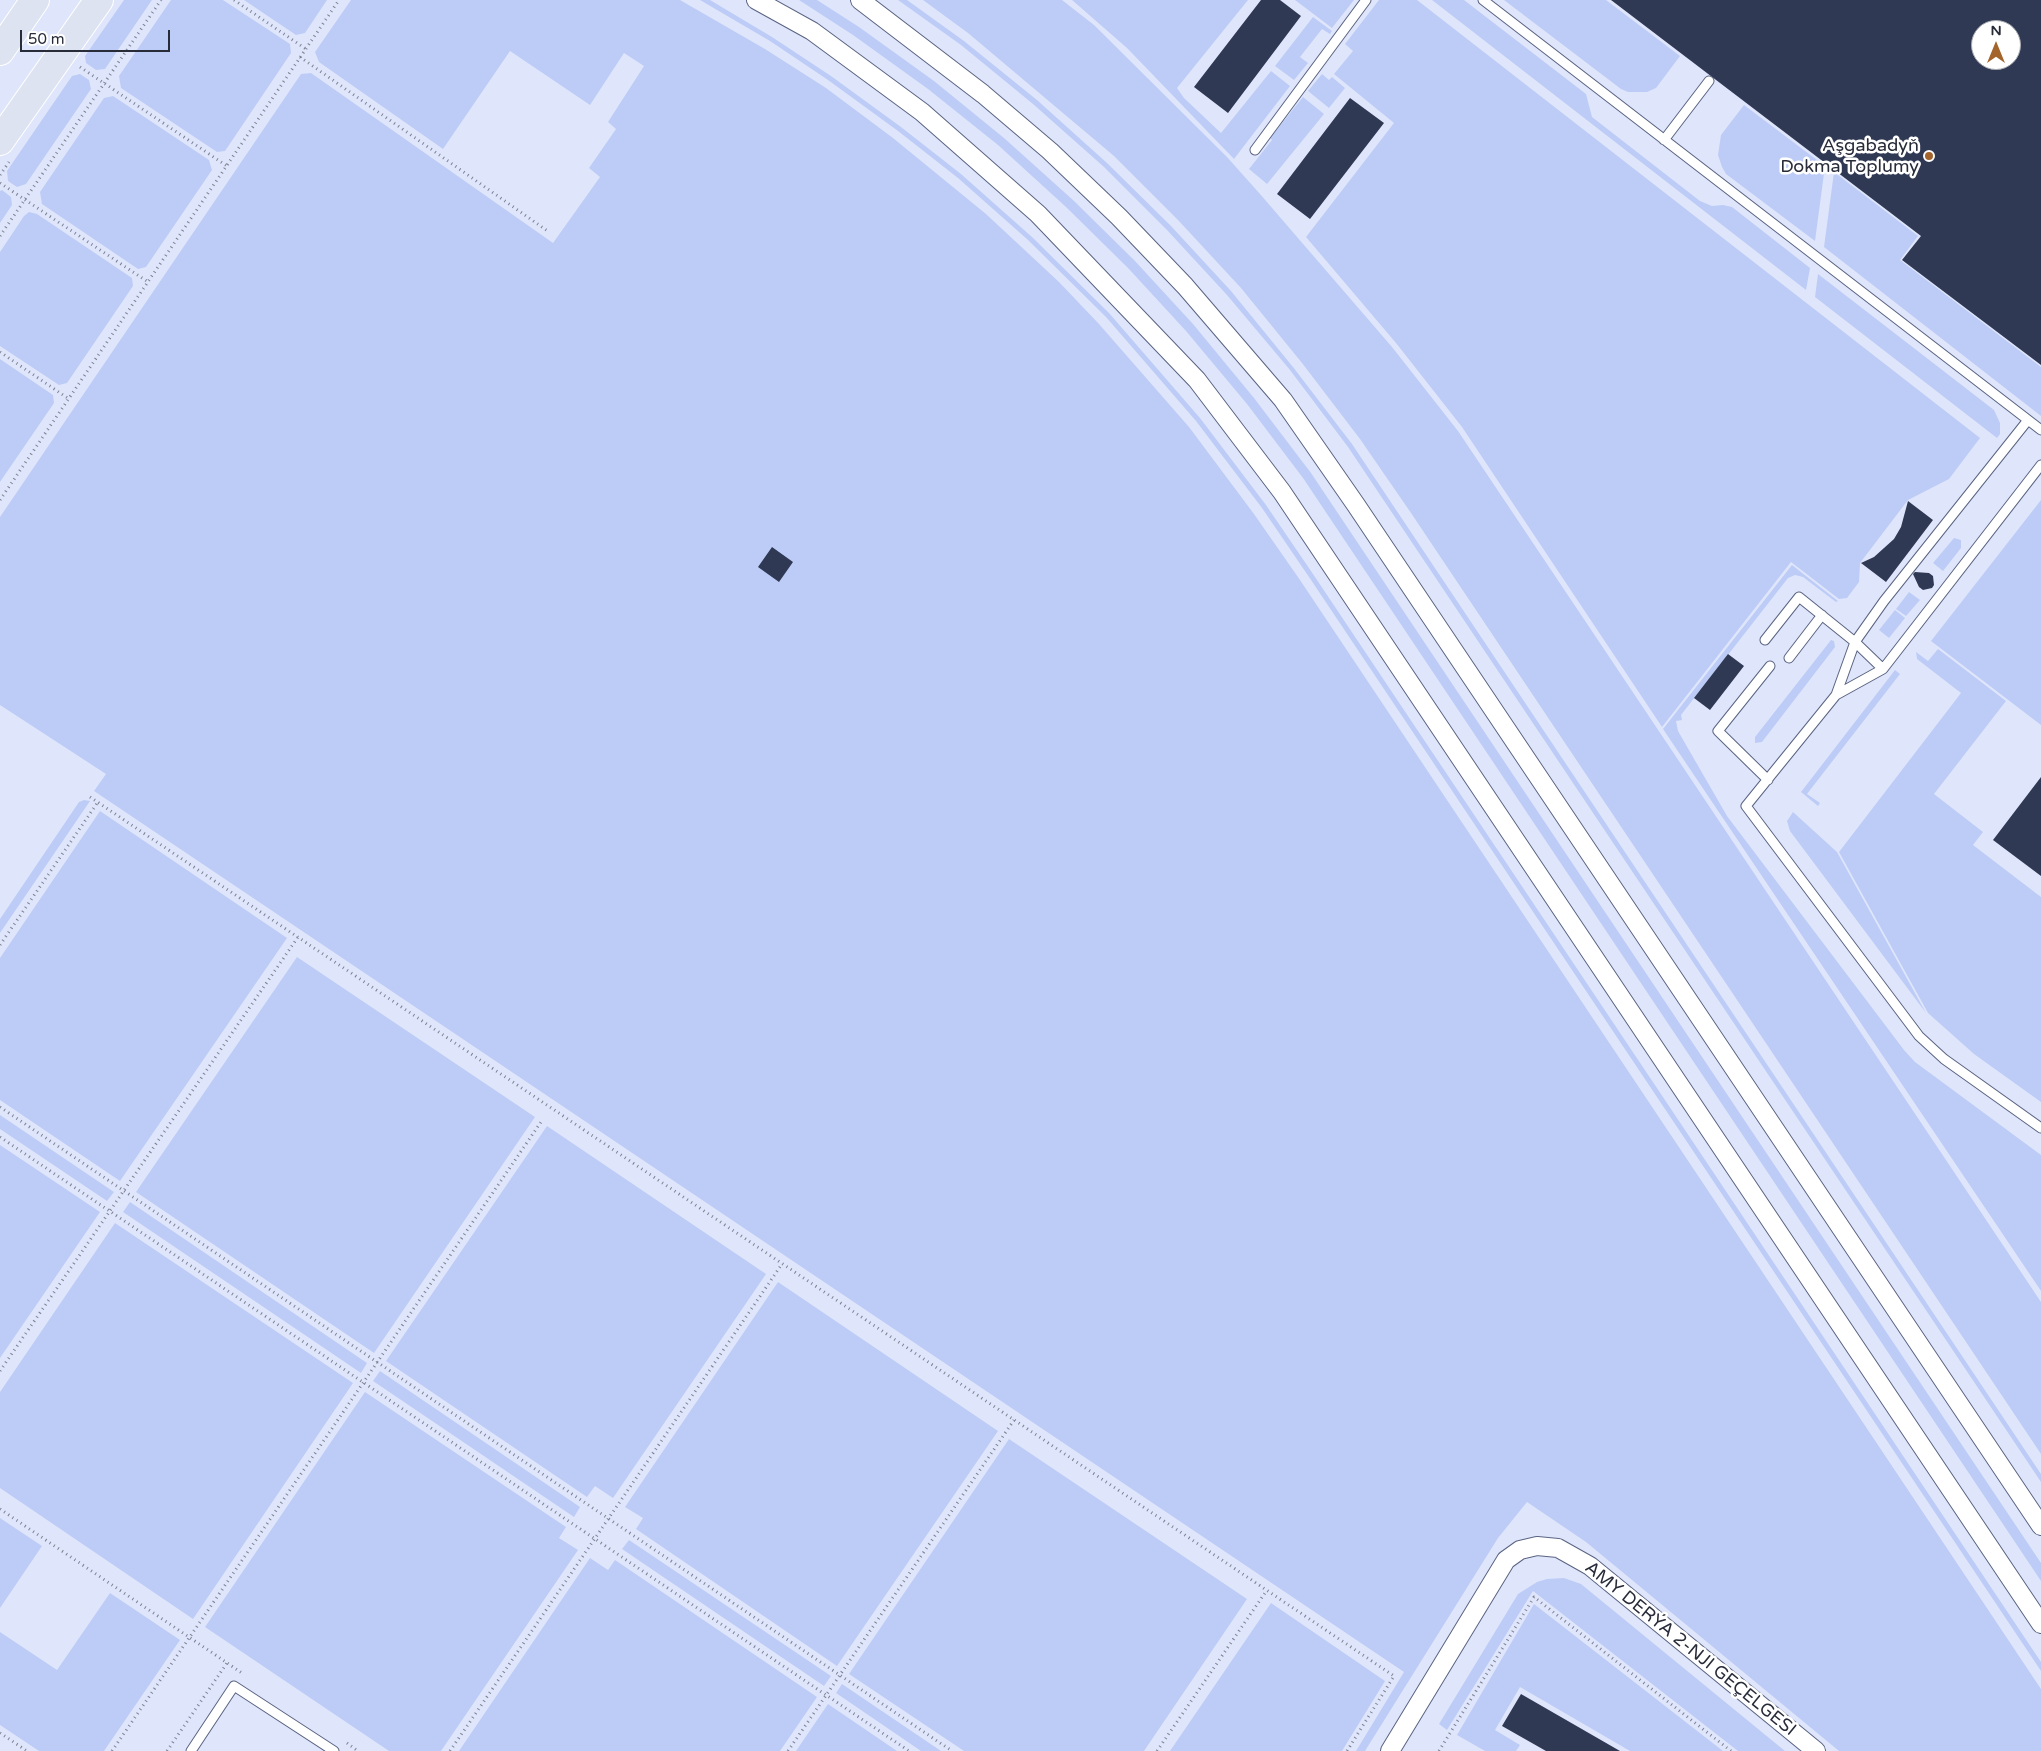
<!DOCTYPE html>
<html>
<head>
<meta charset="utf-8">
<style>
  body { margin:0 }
  #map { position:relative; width:2041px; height:1751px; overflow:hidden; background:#dfe6fb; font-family:"Varela Round",sans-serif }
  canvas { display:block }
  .north { position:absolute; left:1971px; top:20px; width:50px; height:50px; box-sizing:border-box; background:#fff; border:1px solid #a9abb0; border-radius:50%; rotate:0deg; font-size:14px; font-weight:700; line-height:20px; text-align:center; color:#282c39 }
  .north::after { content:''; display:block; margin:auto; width:18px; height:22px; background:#a3652b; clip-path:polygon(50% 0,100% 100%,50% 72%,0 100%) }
  .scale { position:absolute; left:20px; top:30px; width:150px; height:22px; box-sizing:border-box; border:2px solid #282c39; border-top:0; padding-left:6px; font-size:15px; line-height:18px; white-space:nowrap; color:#282c39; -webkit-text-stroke:4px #fff; paint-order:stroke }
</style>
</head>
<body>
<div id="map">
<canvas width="2041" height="1751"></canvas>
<div class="north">N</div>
<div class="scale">50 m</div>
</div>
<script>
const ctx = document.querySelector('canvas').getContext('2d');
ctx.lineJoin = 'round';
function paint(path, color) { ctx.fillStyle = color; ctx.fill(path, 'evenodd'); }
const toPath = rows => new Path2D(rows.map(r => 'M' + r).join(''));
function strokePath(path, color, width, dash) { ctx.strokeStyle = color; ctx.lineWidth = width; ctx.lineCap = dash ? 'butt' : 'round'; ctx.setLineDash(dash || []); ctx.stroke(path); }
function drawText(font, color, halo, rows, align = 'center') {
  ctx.font = font + ' "Varela Round",sans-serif'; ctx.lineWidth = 5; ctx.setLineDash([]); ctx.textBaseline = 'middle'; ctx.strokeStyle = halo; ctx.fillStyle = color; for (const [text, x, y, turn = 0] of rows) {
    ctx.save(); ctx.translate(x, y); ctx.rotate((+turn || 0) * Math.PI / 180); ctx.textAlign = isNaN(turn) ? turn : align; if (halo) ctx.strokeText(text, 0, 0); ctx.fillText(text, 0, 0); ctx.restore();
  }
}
paint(toPath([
  [124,0,152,0,105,69,96,70,86,63,85,56],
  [171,0,223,0,290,44,291,53,225,151,217,152,121,88,119,76],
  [244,0,327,0,305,33,296,35],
  [351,0,680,0,765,49,826,88,893,138,986,214,1059,282,1099,324,1189,427,1254,514,1300,580,2041,1689,2041,1751,1839,1751,1586,1542,1527,1502,1498,1538,1365,1751,1356,1751,1404,1672,94,791,106,774,0,705,0,517,301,74,311,73,553,243,600,177,589,168,616,129,608,122,644,66,624,53,590,105,510,51,443,149,319,62,315,52],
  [700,0,710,0,772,37,831,76,901,127,961,174,1032,237,1109,313,1200,418,1266,505,1313,574,2041,1662,2041,1671,1309,577,1262,508,1196,421,1106,317,1028,240,958,178,898,131,828,80,770,41],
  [799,0,817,0,859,27,934,81,1004,138,1073,200,1135,261,1193,324,1254,398,1311,473,2041,1563,2041,1581,1303,478,1247,404,1186,331,1128,268,1066,207,998,145,928,89,853,35],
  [898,0,907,0,964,41,1037,100,1107,163,1171,226,1231,291,1293,367,1352,444,2041,1474,2041,1482,1348,447,1290,370,1227,295,1167,230,1104,167,1033,104,961,45],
  [923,0,1062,0,1094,25,1227,157,1260,194,1392,347,1458,431,2041,1302,2041,1454,1411,513,1360,439,1302,363,1241,288,1178,220,1114,156,968,33],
  [1072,0,1248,0,1177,88,1184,98,1221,133,1271,71,1290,86,1234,159,1127,48],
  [1295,0,1354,0,1332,28],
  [1379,0,1417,0,1980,438,1949,479,1908,500,1860,563,1859,582,1847,598,1839,599,1791,562,1662,727,1462,427,1396,343,1306,237,1394,123,1334,74,1353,51,1345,44],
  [1432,0,1464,0,1586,94,1592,117,1700,201,1712,206,1723,205,1732,207,1810,268,1806,290],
  [1504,0,1606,0,1680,56,1656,88,1647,92,1628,92,1621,89],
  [1313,17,1332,31,1330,34,1322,29,1300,57,1308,63,1294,80,1275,66],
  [80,74,89,80,91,89,26,184,17,187,8,181,7,171,72,76],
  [1322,74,1329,80,1332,77,1345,88,1329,108,1308,91],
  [113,96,209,160,212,170,146,267,138,269,42,204,40,192,104,98],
  [1303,97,1324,114,1267,184,1249,169,1272,140,1270,138],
  [1744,105,1825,166,1815,241,1726,174,1722,167,1718,155,1721,135],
  [1834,172,1918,236,1900,260,2041,367,2041,416,1824,247],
  [2,190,11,197,12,205,0,223,0,191],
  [29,212,37,214,132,278,133,286,67,383,59,385,0,346,0,252,24,216],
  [1818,274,1994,410,2000,423,2000,434,1997,438,1815,297],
  [0,359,53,395,54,403,0,482],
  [2041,500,2041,725,1931,641],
  [1954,538,1961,540,1961,548,1943,571,1933,563],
  [1792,565,1838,601,1836,602,1803,577,1795,575,1788,578,1681,715,1682,720,1676,721,1678,731,1727,816,1904,1050,1915,1062,2041,1155,2041,1291,1663,729],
  [1909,592,1920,600,1906,616,1896,609],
  [1895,610,1905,618,1889,638,1879,630],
  [1831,640,1834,641,1835,647,1762,742,1755,743,1755,737],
  [1938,649,2006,701,1934,794,1983,832,1973,845,2041,897,2041,1102,1974,1054,1928,1013,1839,852,1961,693,1917,659,1916,652,1928,661],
  [1895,670,1900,674,1807,794,1820,803,1818,806,1801,792],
  [84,800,90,801,0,933,0,919,79,802],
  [100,811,287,938,120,1181,0,1100,0,958],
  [1793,812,1837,852,1926,1013,1790,831,1787,821],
  [297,957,535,1117,374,1353,136,1192],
  [0,1115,114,1192,107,1201,0,1129],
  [547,1126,766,1274,613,1498,595,1486,587,1497,386,1361],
  [0,1145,100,1212,0,1358],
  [130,1202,367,1363,361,1373,123,1212],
  [115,1223,353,1383,193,1619,0,1488,0,1392],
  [778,1282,998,1431,837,1666,636,1529,643,1518,625,1507],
  [380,1371,580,1507,574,1517,373,1381],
  [365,1392,566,1527,559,1538,578,1550,441,1751,389,1751,205,1627],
  [1009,1439,1247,1599,1144,1751,964,1751,849,1674],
  [0,1518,42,1546,0,1608],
  [629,1540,831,1676,824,1686,622,1549],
  [590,1558,608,1570,615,1560,817,1697,780,1751,459,1751],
  [1564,1578,1581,1584,1785,1751,1738,1751,1533,1591,1447,1730,1439,1724,1518,1594,1537,1582,1547,1579],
  [110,1593,180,1640,104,1751,39,1751,0,1725,0,1632,57,1670],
  [1271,1603,1385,1681,1342,1751,1170,1751],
  [1534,1604,1723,1751,1630,1751,1520,1687,1495,1730,1520,1745,1516,1751,1485,1751,1457,1735],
  [842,1684,941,1751,921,1751,836,1693],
  [828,1704,897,1751,796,1751]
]), '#bdccf7');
paint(toPath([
  [1261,0,1280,0,1301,16,1228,113,1194,87],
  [1611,0,2041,0,2041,365,1902,260,1921,236],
  [1981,30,2011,30,2011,60,1981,60],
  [1350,98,1384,123,1310,219,1277,194],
  [1908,501,1933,520,1886,582,1861,563,1874,557,1894,539,1901,527],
  [772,547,793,562,779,582,758,567],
  [1915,572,1929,573,1933,576,1934,585,1932,588,1923,590,1919,587,1913,574],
  [1728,654,1744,666,1710,710,1694,698],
  [2041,777,2041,876,1993,840],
  [1521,1694,1620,1751,1546,1751,1502,1726]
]), '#303954');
const lane = toPath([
  [1483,0,2041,430],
  [1664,140,1709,81],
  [1255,150,1366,0],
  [2028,420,1884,601,1855,642,1836,695,1746,806,1919,1036,1944,1059,2041,1128],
  [1765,640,1799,597,1855,642,1883,669],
  [1789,658,1822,615],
  [1836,695,1883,669,2041,465],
  [1768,780,1718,731,1770,666],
  [191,1751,234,1686,334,1751]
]);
const street = toPath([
  [756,0,812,31,922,112,1038,214,1197,380,1282,492,2041,1624],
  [860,0,983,94,1050,151,1119,217,1185,286,1283,400,1356,505,2041,1526],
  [1390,1751,1506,1560,1520,1550,1537,1546,1558,1548,1590,1566,1816,1751]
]);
const primary = toPath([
  [0,51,35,0],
  [0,141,99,0]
]);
strokePath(lane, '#5a6482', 11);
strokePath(street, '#5a6482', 20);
strokePath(primary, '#fff', 30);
strokePath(toPath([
  [234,0,306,49],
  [300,57,549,232],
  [80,67,227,166],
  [0,175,9,162],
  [0,183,148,282],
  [0,236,161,0],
  [0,352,69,399],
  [0,500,339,0],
  [90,797,1394,1676,1347,1751],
  [0,945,98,802],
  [0,1107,952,1751],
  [0,1137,909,1751],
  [0,1371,298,937],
  [0,1509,242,1673],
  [0,1733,27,1751],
  [347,1743,358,1751],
  [112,1751,541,1122],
  [167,1751,227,1663],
  [450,1751,782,1264],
  [788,1751,1014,1420],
  [1157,1751,1267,1590],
  [1439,1751,1534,1597,1731,1751]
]), '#7c8192', 3, [1, 4]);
strokePath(lane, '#fff', 9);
strokePath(street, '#fff', 18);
strokePath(primary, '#dee3f2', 28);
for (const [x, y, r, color] of [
  [1929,156,5,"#a3652b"]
]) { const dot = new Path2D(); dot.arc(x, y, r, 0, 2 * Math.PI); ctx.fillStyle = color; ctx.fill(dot); strokePath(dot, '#fff', 2); }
drawText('18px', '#282c39', '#fff', [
  ["Aşgabadyň",1919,146],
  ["Dokma Toplumy",1919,167]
], 'right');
drawText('18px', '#282c39', '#fff', [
  ["AMY DERÝA 2-NJI GEÇELGESI",1690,1649,39]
]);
</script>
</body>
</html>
